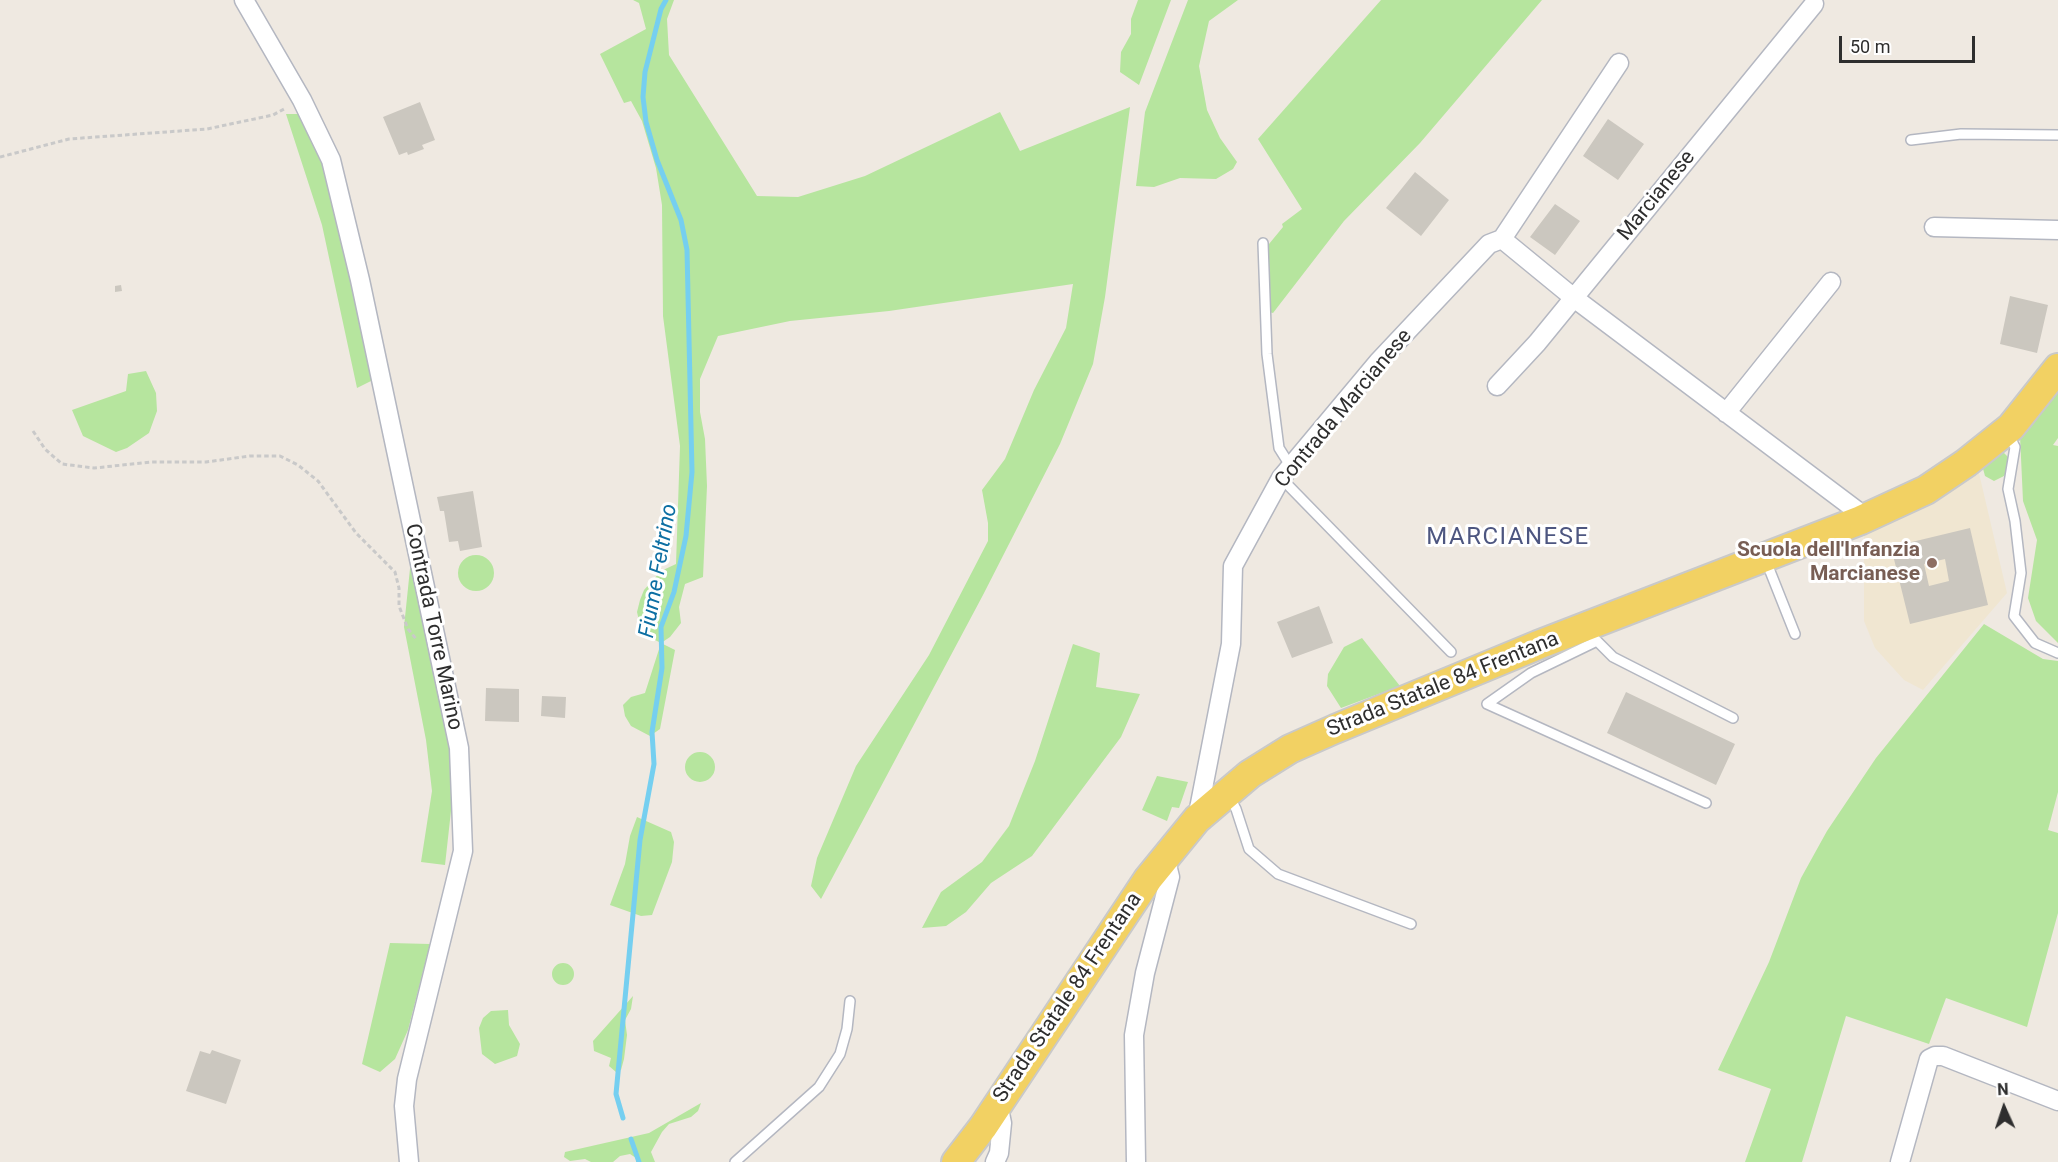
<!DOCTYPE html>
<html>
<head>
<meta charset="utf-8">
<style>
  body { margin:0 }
  #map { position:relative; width:2058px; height:1162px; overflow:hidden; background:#efe9e1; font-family:Roboto,sans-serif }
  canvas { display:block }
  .north { position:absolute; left:1974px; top:1078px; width:60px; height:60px; -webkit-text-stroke:4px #fff; paint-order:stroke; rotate:357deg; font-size:16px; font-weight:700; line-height:24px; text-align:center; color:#2e2e2e }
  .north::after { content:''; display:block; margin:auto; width:21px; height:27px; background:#2e2e2e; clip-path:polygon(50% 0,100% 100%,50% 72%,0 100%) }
  .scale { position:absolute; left:1839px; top:36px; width:136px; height:27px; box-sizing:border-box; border:3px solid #2e2e2e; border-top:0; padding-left:8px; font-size:18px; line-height:21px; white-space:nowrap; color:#2e2e2e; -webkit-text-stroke:4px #fff; paint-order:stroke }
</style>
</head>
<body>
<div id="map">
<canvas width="2058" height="1162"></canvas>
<div class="north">N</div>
<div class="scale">50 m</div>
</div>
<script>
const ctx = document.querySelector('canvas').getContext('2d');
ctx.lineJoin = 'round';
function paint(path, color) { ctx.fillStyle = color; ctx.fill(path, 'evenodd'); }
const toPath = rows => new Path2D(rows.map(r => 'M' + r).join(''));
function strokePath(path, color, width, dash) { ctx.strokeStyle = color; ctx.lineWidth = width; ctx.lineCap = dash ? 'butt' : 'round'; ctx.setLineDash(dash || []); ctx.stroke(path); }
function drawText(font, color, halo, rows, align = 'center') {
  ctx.font = font + ' Roboto,sans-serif'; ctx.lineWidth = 6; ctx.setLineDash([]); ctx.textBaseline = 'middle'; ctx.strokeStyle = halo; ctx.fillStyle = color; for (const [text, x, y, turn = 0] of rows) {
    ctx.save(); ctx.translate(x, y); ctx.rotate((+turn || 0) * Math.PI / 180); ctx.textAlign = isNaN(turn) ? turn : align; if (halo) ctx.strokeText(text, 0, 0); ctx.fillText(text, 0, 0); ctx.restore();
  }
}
paint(toPath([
  [1978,469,2007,593,1923,690,1904,680,1875,648,1864,621,1864,533]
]), '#f0e6d1');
paint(toPath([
  [633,0,674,0,667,19,669,55,757,196,798,197,865,176,1000,112,1020,151,1130,107,1105,297,1093,364,1060,444,983,595,821,899,811,886,817,858,856,766,929,655,988,541,988,523,982,490,1005,459,1034,390,1066,328,1073,284,889,311,790,321,718,336,700,379,700,412,705,439,707,486,703,577,685,584,679,607,681,623,670,637,661,643,675,650,660,729,650,736,631,726,625,716,623,705,631,697,645,693,661,643,647,636,640,625,637,612,640,600,644,590,661,571,676,564,680,446,663,316,662,205,656,168,642,121,631,101,624,103,600,54,646,29,639,3],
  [1138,0,1171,0,1139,85,1120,72,1121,52,1131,34,1131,19],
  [1188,0,1238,0,1209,21,1199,66,1207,110,1220,138,1237,162,1233,169,1216,179,1180,178,1154,187,1136,186,1145,112],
  [1381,0,1542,0,1420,143,1344,221,1273,313,1269,312,1266,279,1269,244,1283,227,1282,224,1302,209,1258,139],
  [286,114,299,114,325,166,375,379,357,388,322,225],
  [146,371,156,393,157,411,149,433,127,448,116,452,83,436,72,410,126,391,128,374],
  [2058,392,2058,438,2053,445,2058,446,2058,643,2036,621,2028,598,2037,540,2023,501,2020,436],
  [2004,453,2008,457,2008,470,2004,476,1994,481,1985,476,1982,465,1995,454],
  '458 573a18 18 0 1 1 36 0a18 18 0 1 1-36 0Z',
  [411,559,446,716,451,761,451,811,445,865,421,862,432,791,426,740,404,627],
  [1984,624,2043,659,2058,661,2058,792,2048,830,2058,833,2058,913,2027,1027,1946,998,1929,1044,1846,1016,1802,1162,1745,1162,1771,1089,1718,1070,1769,962,1801,878,1827,831,1876,758],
  [1362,638,1400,686,1341,708,1327,686,1328,674,1344,647],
  [1073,644,1100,653,1096,687,1140,694,1121,737,1032,856,991,883,966,912,946,926,922,928,941,892,982,862,1009,826,1035,761],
  '685 767a15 15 0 1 1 30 0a15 15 0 1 1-30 0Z',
  [1157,776,1188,782,1179,808,1172,807,1167,821,1142,810],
  [637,817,671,832,674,842,672,862,652,915,641,916,610,905,625,864,630,836],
  [390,943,430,944,408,1030,395,1059,380,1072,362,1064],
  '552 974a11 11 0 1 1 22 0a11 11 0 1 1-22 0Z',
  [633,996,631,1009,625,1020,627,1035,624,1059,621,1070,616,1072,609,1066,611,1058,594,1051,593,1041],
  [508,1010,509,1025,520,1044,517,1056,495,1064,482,1054,479,1028,483,1018,491,1011],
  [701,1103,698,1111,691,1117,669,1124,662,1132,651,1152,655,1162,636,1162,636,1158,630,1154,620,1156,613,1162,591,1162,585,1159,570,1161,564,1157,565,1152,649,1133]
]), '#b6e59e');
strokePath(toPath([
  [623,1118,616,1094,640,840,654,764,652,732,662,668,661,627,674,592,686,536,692,472,687,250,681,220,657,160,646,122,643,97,645,72,661,9,666,0],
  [631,1139,639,1162]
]), '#75cff0', 5);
paint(toPath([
  [420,102,435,140,422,145,424,149,408,155,407,152,399,155,383,117],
  [1608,119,1644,144,1618,180,1583,156],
  [1415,172,1449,200,1421,236,1386,208],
  [1555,204,1580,221,1555,255,1530,237],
  [121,285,122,291,115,292,115,286],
  [2010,296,2048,305,2037,353,2000,344],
  [473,491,482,547,460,551,458,541,449,542,444,511,440,511,437,497],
  [1970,528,1988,605,1910,624,1891,547],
  [1945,559,1949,581,1929,586,1924,564],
  [1319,606,1333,643,1292,658,1277,622],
  [486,688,519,689,519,722,485,721],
  [1626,692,1735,744,1716,785,1607,733],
  [542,696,566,697,565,718,541,716],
  [212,1050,241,1060,226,1104,186,1091,200,1051,210,1054]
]), '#cbc7bf');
const service = toPath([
  [1911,140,1961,134,2058,135],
  [1263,243,1267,354,1279,448,1291,467],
  [2008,434,2015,447,2008,489,2015,521,2021,573,2014,616,2035,643,2058,653],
  [1281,478,1451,652],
  [1766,561,1795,634],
  [1592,636,1613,657,1733,718],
  [1595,642,1531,673,1487,704,1706,803],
  [1229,796,1236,809,1249,849,1278,874,1411,924],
  [735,1162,819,1087,840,1054,847,1029,850,1001]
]);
const minor = toPath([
  [244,0,302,100,331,160,360,280,459,748,463,851,407,1079,404,1106,409,1162],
  [1934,227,2058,230],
  [1502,239,1574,298,1856,510,1861,520],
  [1497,386,1537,343,1814,4],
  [1726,413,1831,282],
  [1197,819,1231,644,1233,566,1281,478,1378,362,1489,244,1502,239,1619,63],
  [995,1162,999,1153,1002,1123,998,1104],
  [1136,1162,1134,1035,1145,973,1170,877,1165,857],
  [1900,1162,1929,1059,1935,1056,1943,1056,2058,1101]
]);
const primary = toPath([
  [956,1162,983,1127,1148,879,1197,819,1250,774,1290,749,1335,729,1538,645,1861,520,1926,490,1966,463,2011,427,2058,368]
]);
strokePath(service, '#b4b7c1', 12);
strokePath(minor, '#b4b7c1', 21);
strokePath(primary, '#c9c9c9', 32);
strokePath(toPath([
  [0,157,69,139,207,129,273,115,286,108],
  [33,431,45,449,62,464,94,468,152,462,206,462,250,456,280,456,298,465,318,481,356,533,395,572,399,588,399,606,408,629,417,640]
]), '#c9c9c9', 3, [4.5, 3]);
strokePath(service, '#fff', 9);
strokePath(minor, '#fff', 18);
strokePath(primary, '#f2d163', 28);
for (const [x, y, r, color] of [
  [1932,563,6,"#8d6e63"]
]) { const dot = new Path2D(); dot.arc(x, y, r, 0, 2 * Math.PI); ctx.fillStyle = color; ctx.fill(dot); strokePath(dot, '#fff', 2); }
drawText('21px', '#2e2e2e', '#fff', [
  ["Marcianese",1657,196,-51],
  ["Contrada Marcianese",1344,409,-50],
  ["Contrada Torre Marino",433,627,78],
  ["Strada Statale 84 Frentana",1443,685,-22],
  ["Strada Statale 84 Frentana",1068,998,-56]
]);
drawText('bold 21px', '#785e54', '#fff', [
  ["Scuola dell'Infanzia",1920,551],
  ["Marcianese",1920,575]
], 'right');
drawText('italic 22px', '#0d6fa3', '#fff', [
  ["Fiume Feltrino",659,571,-80]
]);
ctx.letterSpacing = '1.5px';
drawText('24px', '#4d5680', '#fff', [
  ["MARCIANESE",1508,538]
]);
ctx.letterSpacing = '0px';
</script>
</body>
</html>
